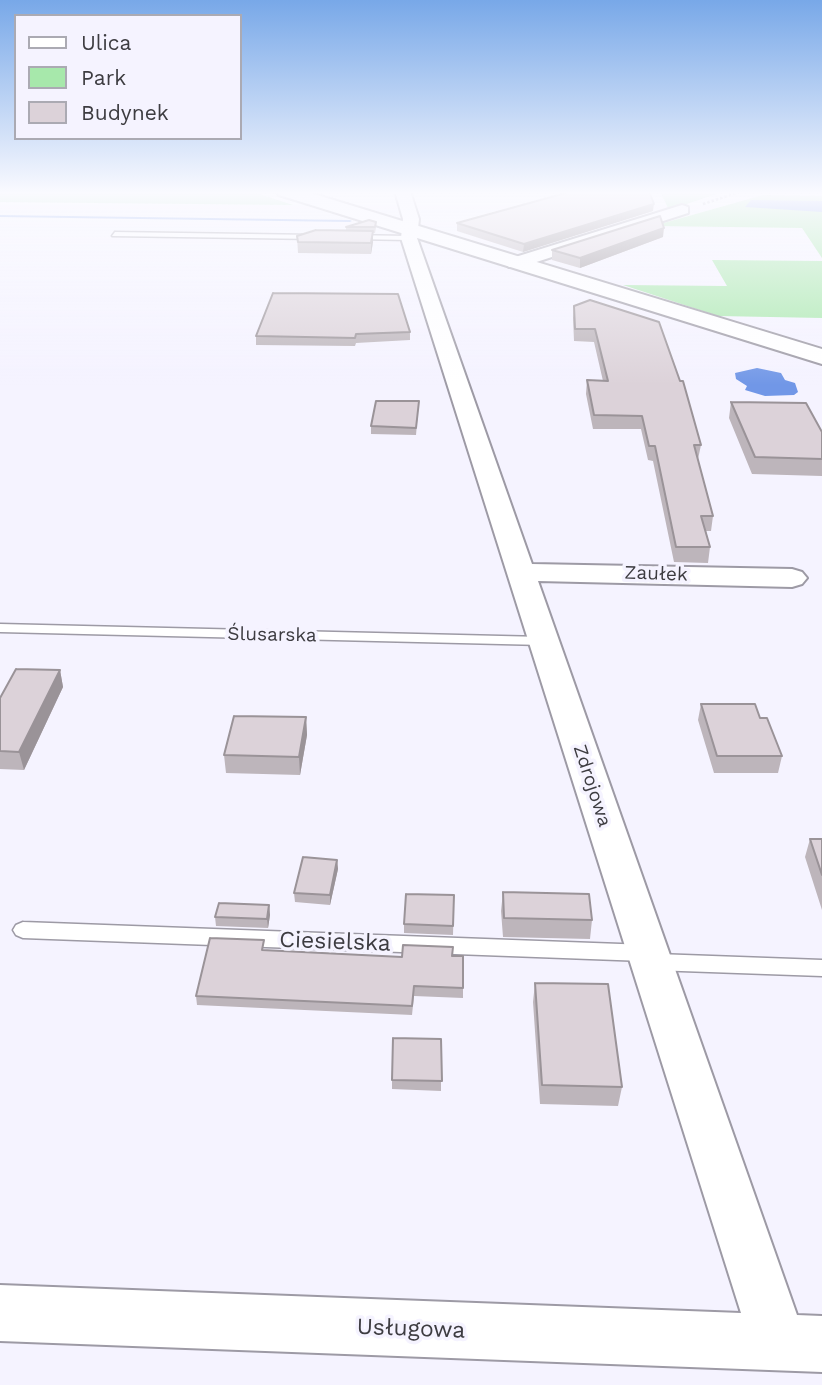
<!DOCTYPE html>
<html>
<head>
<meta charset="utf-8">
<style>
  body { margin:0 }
  #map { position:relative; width:822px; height:1385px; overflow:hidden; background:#f5f3ff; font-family:"Work Sans",sans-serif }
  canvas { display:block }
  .legend { position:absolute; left:14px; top:14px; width:228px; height:126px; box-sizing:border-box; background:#f5f3ff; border:2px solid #abaab3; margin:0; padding:9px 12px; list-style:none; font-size:21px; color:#3d3c41 }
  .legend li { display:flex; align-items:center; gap:14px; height:35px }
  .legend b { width:35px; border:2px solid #abaab3 }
</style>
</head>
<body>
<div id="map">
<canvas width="822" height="1385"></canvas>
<ul class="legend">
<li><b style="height:9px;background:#fff"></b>Ulica</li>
<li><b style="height:19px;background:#a7e8ab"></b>Park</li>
<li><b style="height:19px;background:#dcd2d9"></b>Budynek</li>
</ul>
</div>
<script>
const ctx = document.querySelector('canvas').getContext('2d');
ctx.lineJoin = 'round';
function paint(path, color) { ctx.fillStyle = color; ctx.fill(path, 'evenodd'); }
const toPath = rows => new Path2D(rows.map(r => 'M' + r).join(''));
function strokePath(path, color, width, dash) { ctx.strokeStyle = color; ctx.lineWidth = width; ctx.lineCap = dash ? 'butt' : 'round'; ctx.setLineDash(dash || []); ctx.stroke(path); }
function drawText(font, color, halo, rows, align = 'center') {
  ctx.font = font + ' "Work Sans",sans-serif'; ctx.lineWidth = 7; ctx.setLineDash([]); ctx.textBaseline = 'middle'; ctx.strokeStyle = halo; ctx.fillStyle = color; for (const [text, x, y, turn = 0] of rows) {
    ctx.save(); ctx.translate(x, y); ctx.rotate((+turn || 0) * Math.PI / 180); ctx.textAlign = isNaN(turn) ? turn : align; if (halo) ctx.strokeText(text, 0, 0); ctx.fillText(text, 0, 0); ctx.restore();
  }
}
paint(toPath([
  [0,191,250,191,293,205,0,202],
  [660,191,725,191,669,210],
  [763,195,822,196,822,258,802,228,653,226],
  [712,260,822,261,822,318,718,316,623,285,727,286]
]), '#a7e8ab');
paint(toPath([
  [751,200,822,201,822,212,745,207],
  [757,368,781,373,785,380,795,383,798,392,794,395,765,396,745,390,747,386,736,379,735,373]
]), '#7197e7');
paint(toPath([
  [0,215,350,220,352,221,350,222,0,217,0,215]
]), '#7197e7');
const service = toPath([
  [115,232,316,235,320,237,316,239,112,236,115,232],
  [349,235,409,236,413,238,409,240,352,239,349,235],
  [0,624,543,637,550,641,543,645,0,632,0,624],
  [23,922,648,945,655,947,657,954,822,960,822,976,653,970,646,968,644,961,23,938,16,935,13,930,16,925,23,922]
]);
const minor = toPath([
  [395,191,410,191,419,219,417,238,532,564,792,569,802,572,807,578,802,584,792,587,538,581,797,1315,822,1316,822,1372,0,1341,0,1285,741,1313,401,238,403,219,395,191],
  [682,205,688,207,688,213,521,267,509,267,506,263,509,259,682,205]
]);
const tertiary = toPath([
  [276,191,304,191,822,349,822,364,279,195,276,191]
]);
strokePath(service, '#9d9aa5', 3);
strokePath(minor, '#9d9aa5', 4);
strokePath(tertiary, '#9d9aa5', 4);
strokePath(toPath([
  [703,204,743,191]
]), '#9a98a1', 2.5, [2.5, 2]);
paint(service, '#fff');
paint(minor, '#fff');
paint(tertiary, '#fff');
paint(toPath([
  [653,211,523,252,457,231,457,223],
  [369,220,376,228,375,233,373,233,373,242,371,254,298,253,297,236,346,231,346,227],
  [663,237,580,268,552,260,552,250],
  [574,306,701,445,698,459,713,516,711,531,706,531,710,547,708,563,674,562,653,461,648,460,641,429,593,429,586,394,587,380,603,381,594,342,574,341,573,318],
  [410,332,410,340,356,343,355,346,256,345,256,336],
  [419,401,416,435,371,434,371,426],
  [731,402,822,432,822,476,752,474,729,418],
  [60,670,63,687,24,770,0,769,0,698],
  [701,704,760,718,782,756,778,773,714,773,698,720],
  [306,717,307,735,300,775,226,773,224,755],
  [810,839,822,839,822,910,805,857],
  [337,860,338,869,330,905,295,902,294,893],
  [503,892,592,920,590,939,503,937,501,911],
  [454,895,453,935,404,933,404,924],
  [269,905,270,915,268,928,216,926,215,917],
  [265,950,402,957,463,956,463,998,414,996,412,1015,197,1005,196,996],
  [535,983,622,1087,618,1106,540,1104,533,1002],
  [441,1039,441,1091,392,1089,392,1080]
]), '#bdb5bb');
paint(toPath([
  [654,204,653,211,523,252,524,244],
  [664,228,663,237,580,268,580,258],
  [373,231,373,242,371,254,371,243],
  [60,670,63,687,24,770,19,752],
  [306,717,307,735,300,775,299,757],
  [337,860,338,869,330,905,330,895],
  [269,905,270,915,268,928,267,919]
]), '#9a9398');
const building = toPath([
  [573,191,649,191,654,204,524,244,457,223,573,191],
  [660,216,664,228,580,258,552,250,660,216],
  [369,220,376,222,375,227,346,227,369,220],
  [316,230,373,231,371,243,298,242,297,236,316,230],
  [273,293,398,294,410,332,356,334,355,338,256,336,273,293],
  [590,300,659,322,680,381,683,381,701,445,694,445,713,516,701,516,710,547,676,547,655,446,649,446,642,416,594,415,587,380,608,381,595,329,575,329,574,306,590,300],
  [376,401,419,401,416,428,371,426,376,401],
  [731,402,806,403,822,432,822,459,755,457,731,402],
  [16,669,60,670,19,752,0,751,0,698,16,669],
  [701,704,755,704,760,718,767,718,782,756,717,756,701,704],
  [234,716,306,717,299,757,224,755,234,716],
  [810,839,822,839,822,875,810,839],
  [303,857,337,860,330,895,294,893,303,857],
  [503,892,589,894,592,920,504,918,503,892],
  [406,894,454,895,453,926,404,924,406,894],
  [219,903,269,905,267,919,215,917,219,903],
  [210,938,264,940,262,950,402,957,403,945,453,947,452,956,463,956,463,988,414,986,412,1006,196,996,210,938],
  [535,983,608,984,622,1087,542,1085,535,983],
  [393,1038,441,1039,442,1081,392,1080,393,1038]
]);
paint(building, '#dcd2d9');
strokePath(building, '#9a9398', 2);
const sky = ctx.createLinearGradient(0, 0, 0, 385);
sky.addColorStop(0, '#78a8e8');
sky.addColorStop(0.5, '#fafaff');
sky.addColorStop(1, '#fafaff00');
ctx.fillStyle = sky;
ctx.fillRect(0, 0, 822, 385);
drawText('19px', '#3d3c41', '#f5f3ff', [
  ["Zaułek",656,574,2],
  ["Ślusarska",272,635,1],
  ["Zdrojowa",592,786,72]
]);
drawText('23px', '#3d3c41', '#f5f3ff', [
  ["Ciesielska",335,942,2],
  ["Usługowa",411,1329,2]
]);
</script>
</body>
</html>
